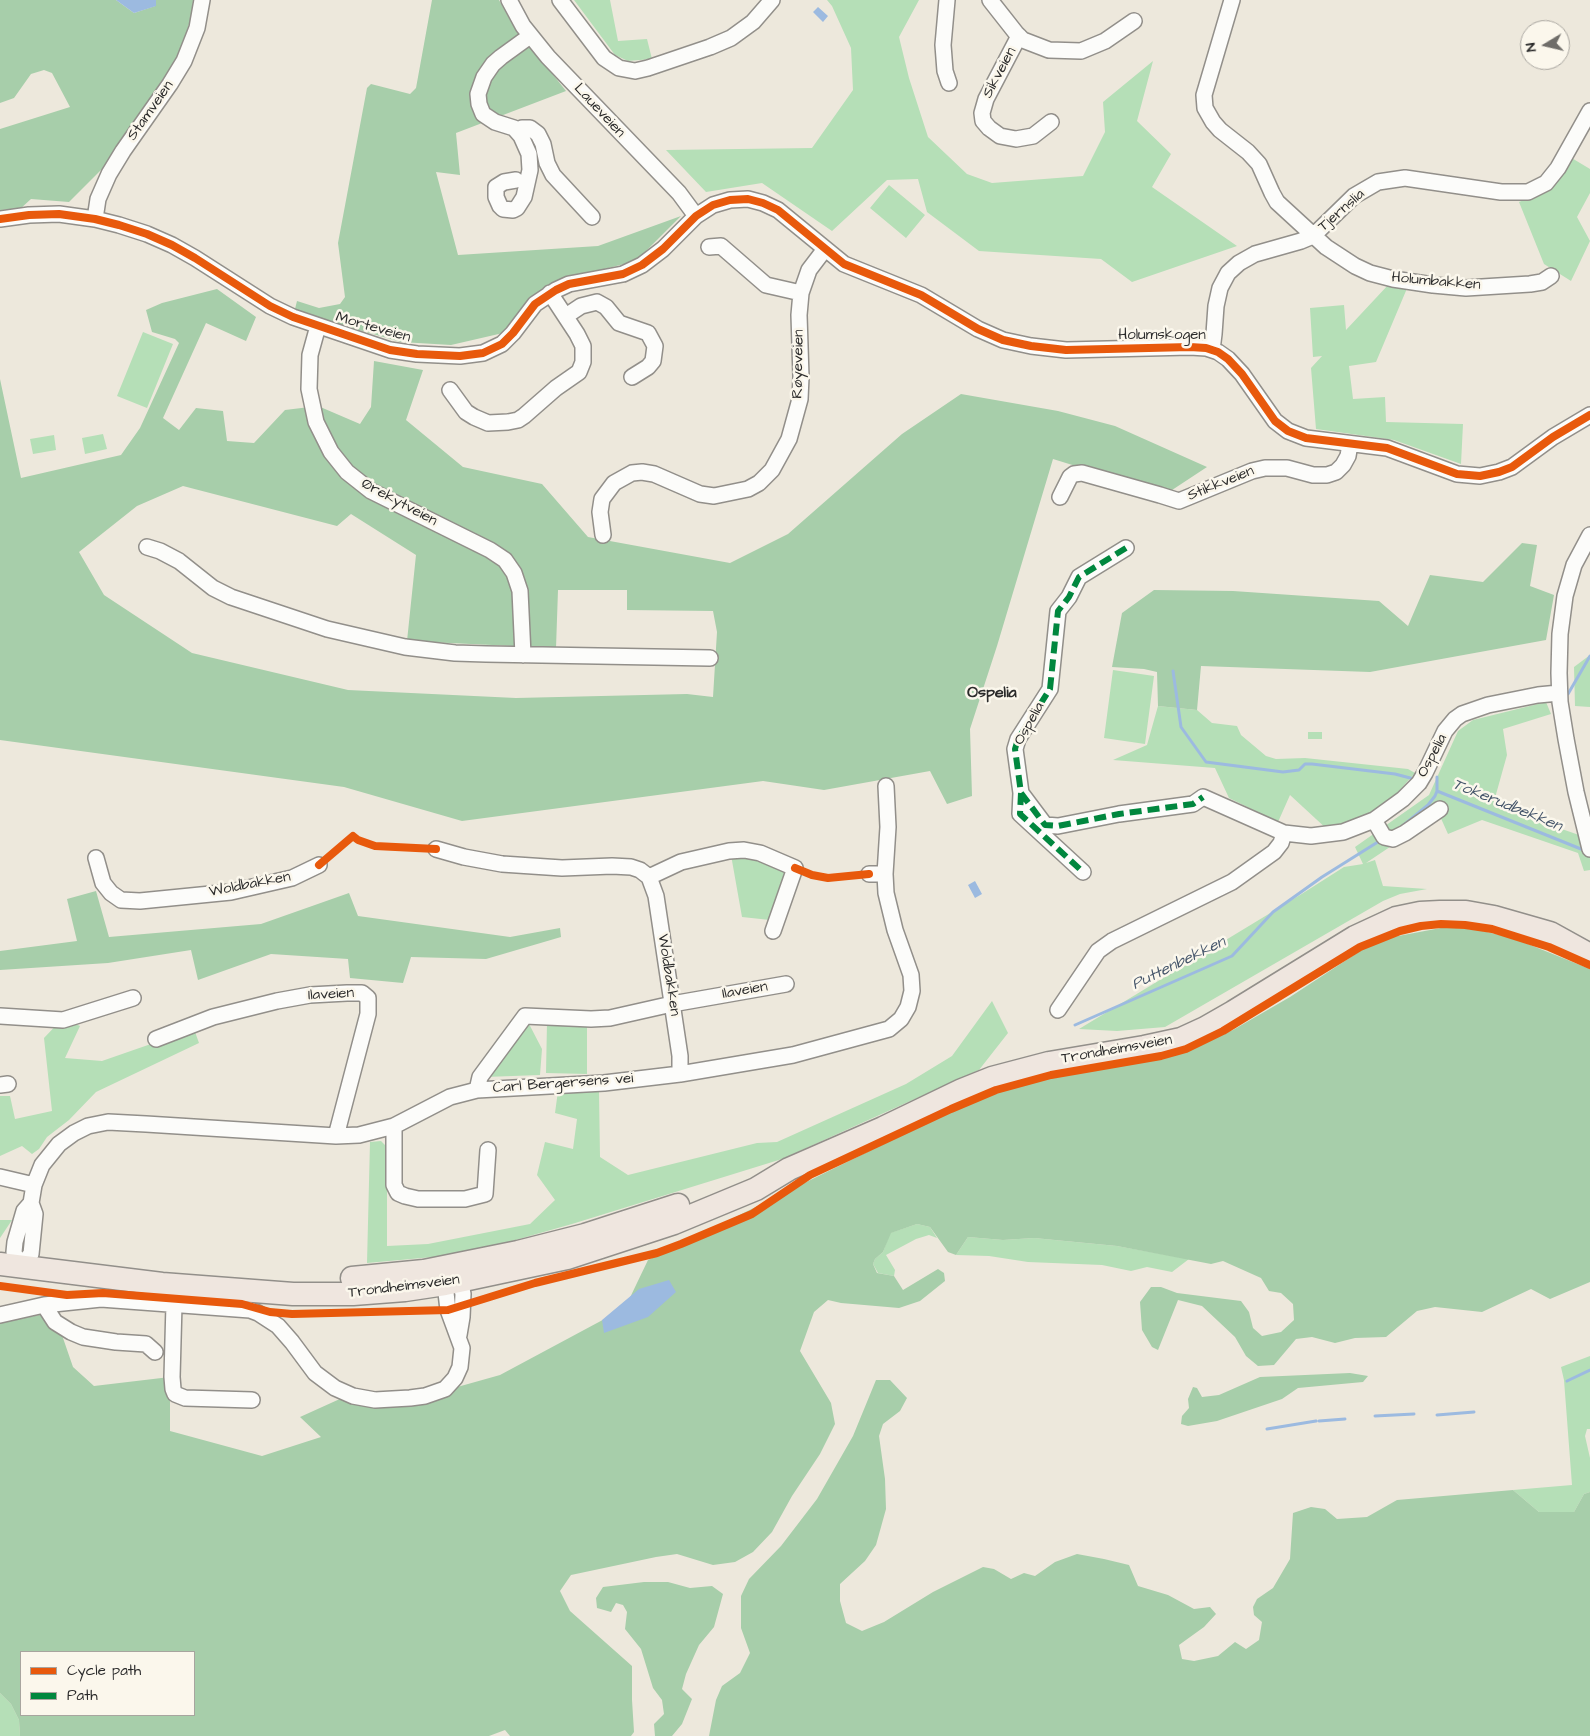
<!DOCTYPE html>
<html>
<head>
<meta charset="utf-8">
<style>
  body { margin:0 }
  #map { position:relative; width:1590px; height:1736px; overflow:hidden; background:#ede8dc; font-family:"Architects Daughter",sans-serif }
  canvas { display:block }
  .legend { position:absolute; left:20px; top:1651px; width:175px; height:65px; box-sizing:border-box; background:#fbf7ec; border:1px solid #a8a59f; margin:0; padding:6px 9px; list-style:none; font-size:15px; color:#2b2b2b }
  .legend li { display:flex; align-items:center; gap:10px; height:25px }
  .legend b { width:25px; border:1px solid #a8a59f }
  .north { position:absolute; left:1520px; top:20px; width:50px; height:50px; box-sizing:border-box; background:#fbf7ec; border:1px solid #a8a59f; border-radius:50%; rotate:261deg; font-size:14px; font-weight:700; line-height:20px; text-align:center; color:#2b2b2b }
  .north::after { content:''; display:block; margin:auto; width:18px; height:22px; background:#6f6d69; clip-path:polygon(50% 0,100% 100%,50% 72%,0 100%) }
</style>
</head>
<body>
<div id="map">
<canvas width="1590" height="1736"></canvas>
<ul class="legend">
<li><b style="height:6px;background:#e8590c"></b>Cycle path</li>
<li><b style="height:6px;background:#00873e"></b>Path</li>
</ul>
<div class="north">N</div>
</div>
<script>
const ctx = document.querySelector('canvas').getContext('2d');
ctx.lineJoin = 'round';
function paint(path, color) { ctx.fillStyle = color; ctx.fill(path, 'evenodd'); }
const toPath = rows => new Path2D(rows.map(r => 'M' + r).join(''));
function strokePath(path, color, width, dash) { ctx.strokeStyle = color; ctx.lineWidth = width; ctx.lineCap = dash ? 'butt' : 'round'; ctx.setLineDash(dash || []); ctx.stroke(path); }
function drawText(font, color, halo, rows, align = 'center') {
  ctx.font = font + ' "Architects Daughter",sans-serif'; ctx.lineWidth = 5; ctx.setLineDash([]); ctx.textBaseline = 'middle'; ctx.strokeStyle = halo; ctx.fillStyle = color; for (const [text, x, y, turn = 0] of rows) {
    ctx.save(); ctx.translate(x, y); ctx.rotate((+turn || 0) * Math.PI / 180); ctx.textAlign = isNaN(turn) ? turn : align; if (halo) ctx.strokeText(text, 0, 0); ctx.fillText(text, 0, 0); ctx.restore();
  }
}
paint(toPath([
  [574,0,610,0,618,41,647,39,652,59,628,61,615,55],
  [827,0,919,0,899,37,909,78,928,137,967,174,992,183,1083,176,1105,132,1103,102,1153,61,1137,121,1171,154,1152,187,1237,246,1132,282,1101,259,979,251,927,212,918,179,887,180,832,231,762,183,706,192,666,150,812,148,853,90,851,48,832,6],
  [1570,157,1590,169,1590,193,1577,217,1590,241,1571,281,1544,264,1519,202,1552,188],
  [889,185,925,215,906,238,870,208],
  [1389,284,1408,286,1376,362,1349,366,1353,399,1385,397,1386,422,1463,424,1461,464,1394,440,1316,429,1311,368,1322,356,1313,357,1310,308,1344,305,1346,330],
  [143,332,173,344,147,408,117,396],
  [103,434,107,449,85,454,82,438],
  [54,435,56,450,33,454,30,439],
  [1590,655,1590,707,1575,706,1574,667],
  [1113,670,1154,676,1145,744,1104,738],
  [1546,702,1551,714,1503,729,1507,755,1493,805,1579,835,1590,832,1590,870,1584,871,1578,853,1482,820,1448,834,1439,814,1366,863,1375,860,1383,886,1427,889,1400,894,1383,901,1165,1027,1117,1031,1079,1029,1300,895,1344,867,1363,864,1355,847,1429,795,1458,731,1473,720],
  [1158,706,1197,710,1212,723,1237,726,1241,735,1266,756,1276,759,1305,758,1408,769,1415,773,1381,811,1329,831,1290,795,1278,822,1229,798,1215,768,1113,760,1147,745],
  [1308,732,1322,732,1322,739,1308,739],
  [731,855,756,857,789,871,770,920,742,917],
  [992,1001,1008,1033,979,1070,782,1159,572,1224,466,1254,367,1263,370,1142,381,1141,387,1147,387,1246,428,1244,530,1224,555,1200,537,1175,545,1142,573,1149,577,1119,555,1113,558,1091,599,1092,600,1157,628,1175,757,1143,777,1142,906,1084,952,1056],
  [63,1018,80,1026,65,1058,102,1061,194,1029,199,1043,96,1092,69,1120,47,1137,39,1149,32,1154,22,1146,0,1156,0,1096,10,1096,15,1119,52,1111,44,1038],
  [528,1022,542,1049,540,1075,485,1077],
  [547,1023,587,1024,587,1074,546,1073],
  [0,1220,12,1220,0,1238],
  [917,1224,930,1227,937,1238,929,1235,916,1239,886,1255,895,1270,894,1276,878,1273,873,1264,875,1259,883,1252,890,1233],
  [968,1237,1003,1240,1034,1238,1117,1246,1189,1259,1172,1272,1147,1267,1131,1271,1102,1265,1028,1262,989,1256,956,1255],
  [1590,1356,1590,1429,1587,1429,1585,1436,1590,1458,1590,1492,1584,1494,1574,1512,1539,1512,1513,1490,1572,1485,1564,1380,1561,1367],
  [0,1693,11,1704,19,1720,20,1736,0,1736]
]), '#b5dfb7');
paint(toPath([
  [0,0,116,0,134,13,155,6,156,0,193,0,192,14,179,57,154,99,108,163,69,202,31,199,20,209,0,210,0,129,70,107,52,73,44,70,31,74,14,98,0,103],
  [432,0,499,0,510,20,566,91,456,133,460,175,436,172,458,255,598,246,681,216,636,261,553,282,522,309,503,333,451,345,401,342,317,318,295,309,297,301,319,308,340,304,345,297,338,243,367,88,371,84,410,94,416,88],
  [217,289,256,317,246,341,206,323,163,418,179,430,196,408,223,411,227,441,254,443,285,410,318,406,360,424,371,407,374,361,423,370,406,420,463,467,542,484,588,537,730,563,788,534,902,434,961,394,1058,411,1115,426,1207,467,1166,494,1053,459,997,646,970,729,972,796,947,804,930,771,824,790,763,781,462,821,344,787,0,740,0,379,21,478,121,455,140,428,179,343,175,339,152,332,146,310,162,303],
  [183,486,337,526,351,514,416,555,407,641,556,648,558,590,627,590,627,610,713,611,717,632,713,697,687,694,516,698,348,690,192,653,104,595,79,552,137,506],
  [1522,543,1537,545,1530,586,1554,595,1546,640,1370,672,1201,666,1197,710,1158,706,1157,672,1144,669,1112,667,1122,613,1154,590,1233,591,1379,601,1408,626,1430,575,1483,582],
  [96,891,109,937,261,924,349,893,358,916,510,937,560,928,561,937,486,959,411,957,403,983,350,978,348,959,271,954,198,980,191,950,108,963,0,970,0,951,77,941,67,899],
  [1446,927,1478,930,1513,938,1590,969,1590,1282,1550,1299,1531,1289,1482,1312,1435,1307,1417,1311,1386,1337,1355,1338,1335,1343,1312,1337,1296,1339,1274,1365,1258,1366,1246,1356,1235,1337,1202,1306,1178,1300,1158,1350,1152,1347,1142,1330,1140,1302,1151,1287,1161,1287,1177,1293,1241,1301,1249,1312,1253,1328,1262,1336,1281,1332,1294,1320,1293,1304,1281,1293,1269,1291,1261,1278,1223,1261,1211,1264,1117,1246,1034,1238,1003,1240,968,1237,956,1255,948,1252,930,1227,917,1224,891,1233,883,1252,875,1259,873,1264,877,1273,894,1276,903,1290,938,1269,944,1273,945,1281,920,1301,899,1308,841,1303,828,1300,814,1312,800,1351,831,1403,835,1424,820,1454,792,1496,772,1532,753,1552,735,1562,713,1565,677,1554,656,1557,571,1575,560,1591,570,1611,632,1666,632,1700,634,1732,631,1736,510,1736,505,1730,489,1736,20,1736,19,1720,11,1704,0,1693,0,1323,54,1312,73,1367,94,1386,170,1377,170,1431,262,1456,321,1437,300,1417,342,1398,436,1393,500,1375,625,1308,648,1260,981,1096,1057,1073,1180,1051,1233,1030,1290,997,1377,940],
  [21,1652,194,1652,194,1715,21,1715],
  [1350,1373,1368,1376,1363,1382,1298,1388,1282,1399,1217,1421,1188,1426,1181,1424,1182,1416,1189,1408,1188,1399,1193,1387,1197,1388,1202,1397,1219,1395,1260,1377],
  [876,1380,890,1380,907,1398,900,1411,883,1424,879,1436,885,1479,886,1509,876,1545,865,1561,840,1584,840,1601,846,1623,862,1631,884,1622,933,1592,983,1567,994,1569,1011,1579,1024,1573,1035,1576,1055,1562,1077,1554,1104,1559,1129,1565,1138,1586,1168,1595,1194,1609,1210,1607,1216,1614,1204,1627,1179,1645,1182,1659,1194,1661,1218,1656,1235,1642,1246,1649,1259,1640,1262,1622,1254,1615,1253,1607,1257,1599,1273,1588,1290,1559,1293,1513,1311,1507,1325,1509,1337,1519,1367,1517,1397,1500,1513,1490,1539,1512,1574,1512,1584,1494,1590,1492,1590,1736,709,1736,716,1700,722,1686,740,1673,750,1653,741,1628,741,1596,749,1579,781,1546,817,1499,853,1436],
  [644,1582,668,1582,690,1588,712,1586,723,1594,714,1627,699,1645,686,1674,682,1689,692,1699,682,1724,672,1736,655,1736,654,1724,664,1714,662,1700,653,1688,641,1649,625,1629,627,1612,623,1605,616,1603,611,1612,597,1608,596,1598,603,1587]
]), '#a7ceaa');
paint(toPath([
  [116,0,156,0,156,6,134,13],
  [818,7,828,16,823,22,813,12],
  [975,881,982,894,975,898,968,885],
  [669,1280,676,1292,648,1317,604,1333,602,1320,639,1289]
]), '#9cbae0');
strokePath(toPath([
  [1173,671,1181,727,1206,762,1283,772,1299,770,1305,764,1312,764,1395,774,1414,779],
  [1568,694,1590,656],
  [1437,777,1437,791,1581,849],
  [1400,828,1428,805,1435,796,1437,791],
  [1075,1025,1232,956,1273,912,1322,877,1381,840],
  [1567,1381,1590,1370],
  [1437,1415,1474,1412],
  [1375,1416,1414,1414],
  [1319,1421,1345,1419],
  [1267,1429,1316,1421]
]), '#9cbae0', 3);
const minor = toPath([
  [509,0,523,26,548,57,679,193,696,216],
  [560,0,604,58,619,68,635,71,648,68,710,47,731,38,753,22,772,0],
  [947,0,943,45,945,71,949,83],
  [990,0,1016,33,1023,40,1049,50,1081,51,1105,41,1134,21],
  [1232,0,1204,95,1205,108,1213,122,1220,130,1248,152,1259,164,1272,193,1277,202,1326,247,1355,266,1370,273,1393,279,1433,285,1466,288,1530,284,1542,282,1551,276],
  [1019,36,986,99,982,113,983,121,989,128,1000,136,1016,139,1033,136,1051,122],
  [517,131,522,128,530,128,538,134,543,144,547,163,553,175,592,217],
  [516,180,504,182,496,187,496,197,500,206,503,209,513,210,517,208,524,197,530,170,529,154,521,136,514,128,495,122,483,114,479,104,478,94,484,77,493,64,501,57,530,36],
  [0,219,29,215,59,214,95,219,119,225,147,234,172,245,195,258,270,306,293,317,390,350,417,354,460,356,483,353,502,344,513,333,535,304,556,290,569,284,623,274,642,265,663,249,696,216,713,205,730,200,748,199,763,203,778,210,844,264,921,295,978,329,1003,340,1031,346,1066,350,1190,347,1206,348,1218,352,1228,359,1242,374,1275,421,1288,431,1306,438,1387,448,1457,474,1480,476,1499,472,1512,467,1553,437,1590,415],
  [95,219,98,199,109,174,123,151,170,84,184,61,197,28,202,0],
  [709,247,721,246,766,285,801,293],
  [566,316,581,306,597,302,606,307,619,323,648,333,655,346,653,361,648,367,632,377],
  [318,326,310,355,309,389,316,422,331,452,347,472,371,491,490,550,505,560,514,573,520,591,523,655],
  [1212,350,1214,334,1216,306,1220,288,1228,273,1239,263,1255,254,1301,241,1313,236,1354,196,1378,182,1405,178,1501,192,1528,192,1546,183,1558,168,1590,111],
  [450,390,466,412,474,417,488,423,508,422,518,420,524,416,556,388,579,372,583,362,583,346,577,334,550,293],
  [1060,497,1070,477,1074,474,1082,473,1160,495,1179,501,1252,471,1265,468,1287,468,1313,475,1327,475,1336,472,1343,465,1348,456,1350,444],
  [603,535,600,512,602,499,614,483,632,473,642,472,654,474,700,494,714,496,748,489,759,483,772,470,789,439,800,399,801,377,799,315,801,293,809,270,825,249],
  [1590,535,1574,565,1565,596,1560,634,1559,673,1560,702,1566,739,1576,792,1590,849],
  [147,547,160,551,179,561,213,588,231,597,327,629,405,647,455,653,486,654,710,658],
  [1126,548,1079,577,1069,597,1058,611,1050,689,1018,739,1015,749,1021,793,1045,825,1058,826,1119,814,1193,804,1203,797,1284,833,1311,836,1343,832,1374,820,1403,799,1419,783,1425,773,1445,731,1455,719,1462,714,1488,705,1538,695,1559,693],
  [1021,793,1020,814,1083,872],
  [1374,820,1384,837,1393,839,1405,833,1440,809],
  [436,849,464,857,502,864,562,868,612,866,631,867,640,870,649,877,656,896,680,1056,680,1074],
  [96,858,103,883,111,893,121,900,140,901,231,892,292,878,319,865],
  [869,874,885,874],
  [649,877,681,862,729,851,744,850,760,853,795,868,773,931],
  [1058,1010,1098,951,1112,941,1232,882,1274,852,1281,843,1284,833],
  [0,1016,63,1020,133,998],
  [156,1039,213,1017,277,1001,310,995,347,993,362,993,368,998,368,1014,336,1136],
  [0,1085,8,1084],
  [477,1090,480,1077,525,1016,591,1019,610,1018,672,1004,786,984],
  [394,1126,394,1185,398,1193,405,1196,418,1199,465,1199,485,1194,488,1150],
  [0,1177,34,1185],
  [31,1203,35,1214,31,1254,19,1267,14,1252,15,1242,24,1211,31,1203,34,1185,42,1165,59,1144,74,1133,88,1126,108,1122,146,1124,336,1136,359,1135,394,1126,450,1097,477,1090,604,1083,680,1074,793,1055,889,1029,901,1019,908,1007,912,991,911,975,895,930,886,893,885,874,888,827,886,786],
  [456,1273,460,1281,463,1294,462,1317,459,1335],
  [174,1304,172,1377,173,1389,175,1394,185,1398,252,1400],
  [44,1305,55,1322,71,1332,83,1337,116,1342,146,1344,155,1352],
  [0,1315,44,1305,101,1299,250,1310,258,1313,278,1326,292,1342,315,1373,335,1388,353,1396,375,1400,410,1398,425,1396,445,1389,455,1378,460,1367,462,1348,448,1310,445,1284,448,1276]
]);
const highway = toPath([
  [0,1264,162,1284,293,1294,353,1294,405,1290,445,1284,567,1258,674,1223,756,1189,789,1169,883,1128,962,1090,992,1078,1049,1063,1144,1047,1181,1039,1205,1028,1233,1012,1355,937,1396,918,1420,913,1440,912,1466,912,1494,917,1550,933,1590,955],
  [352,1278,424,1271,518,1252,585,1235,678,1205]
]);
strokePath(minor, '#928f8a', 18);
strokePath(highway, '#928f8a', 25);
strokePath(minor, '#fcfcfa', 15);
strokePath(highway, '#efe6df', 22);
strokePath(toPath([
  [1126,548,1079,577,1069,597,1058,611,1050,689,1018,739,1015,749,1021,793,1045,825,1058,826,1119,814,1193,804,1203,797],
  [1021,793,1020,814,1083,872]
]), '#00873e', 6, [12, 6]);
strokePath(toPath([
  [0,219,29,215,59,214,95,219,119,225,147,234,172,245,195,258,270,306,293,317,390,350,417,354,460,356,483,353,502,344,513,333,535,304,556,290,569,284,623,274,642,265,663,249,696,216,713,205,730,200,748,199,763,203,778,210,844,264,921,295,978,329,1003,340,1031,346,1066,350,1190,347,1206,348,1218,352,1228,359,1242,374,1275,421,1288,431,1306,438,1387,448,1457,474,1480,476,1499,472,1512,467,1553,437,1590,415],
  [319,865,353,836,358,840,375,846,436,849],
  [795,868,812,875,828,878,869,874],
  [0,1286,67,1295,103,1293,242,1304,270,1312,292,1314,448,1310,535,1283,657,1253,681,1244,752,1214,810,1175,951,1109,996,1090,1051,1075,1161,1056,1186,1049,1223,1031,1360,947,1400,931,1421,926,1441,924,1465,925,1492,929,1549,947,1590,965]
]), '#e8590c', 8);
drawText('15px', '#2b2b2b', '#fbf7ec', [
  ["Sikveien",1000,73,-62],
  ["Stamveien",151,111,-55],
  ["Laueveien",599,111,47],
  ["Tjernslia",1342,211,-41],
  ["Holumbakken",1436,282,5],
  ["Morteveien",373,328,16],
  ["Holumskogen",1162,336],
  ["Røyeveien",799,364,-89],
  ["Stikkveien",1221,484,-22],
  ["Ørekytveien",399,503,28],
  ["Ospelia",1030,724,-61],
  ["Ospelia",1433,756,-62],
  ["Woldbakken",250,885,-11],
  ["Woldbakken",668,975,81],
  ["Ilaveien",745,991,-10],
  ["Ilaveien",331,995,-3],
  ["Trondheimsveien",1117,1050,-10],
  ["Carl Bergersens vei",563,1084,-4],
  ["Trondheimsveien",404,1287,-7]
]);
drawText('bold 16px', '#2b2b2b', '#fbf7ec', [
  ["Ospelia",992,694]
]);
drawText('italic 16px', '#46566b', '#fbf7ec', [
  ["Tokerudbekken",1507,806,22],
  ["Puttenbekken",1179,964,-26]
]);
</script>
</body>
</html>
